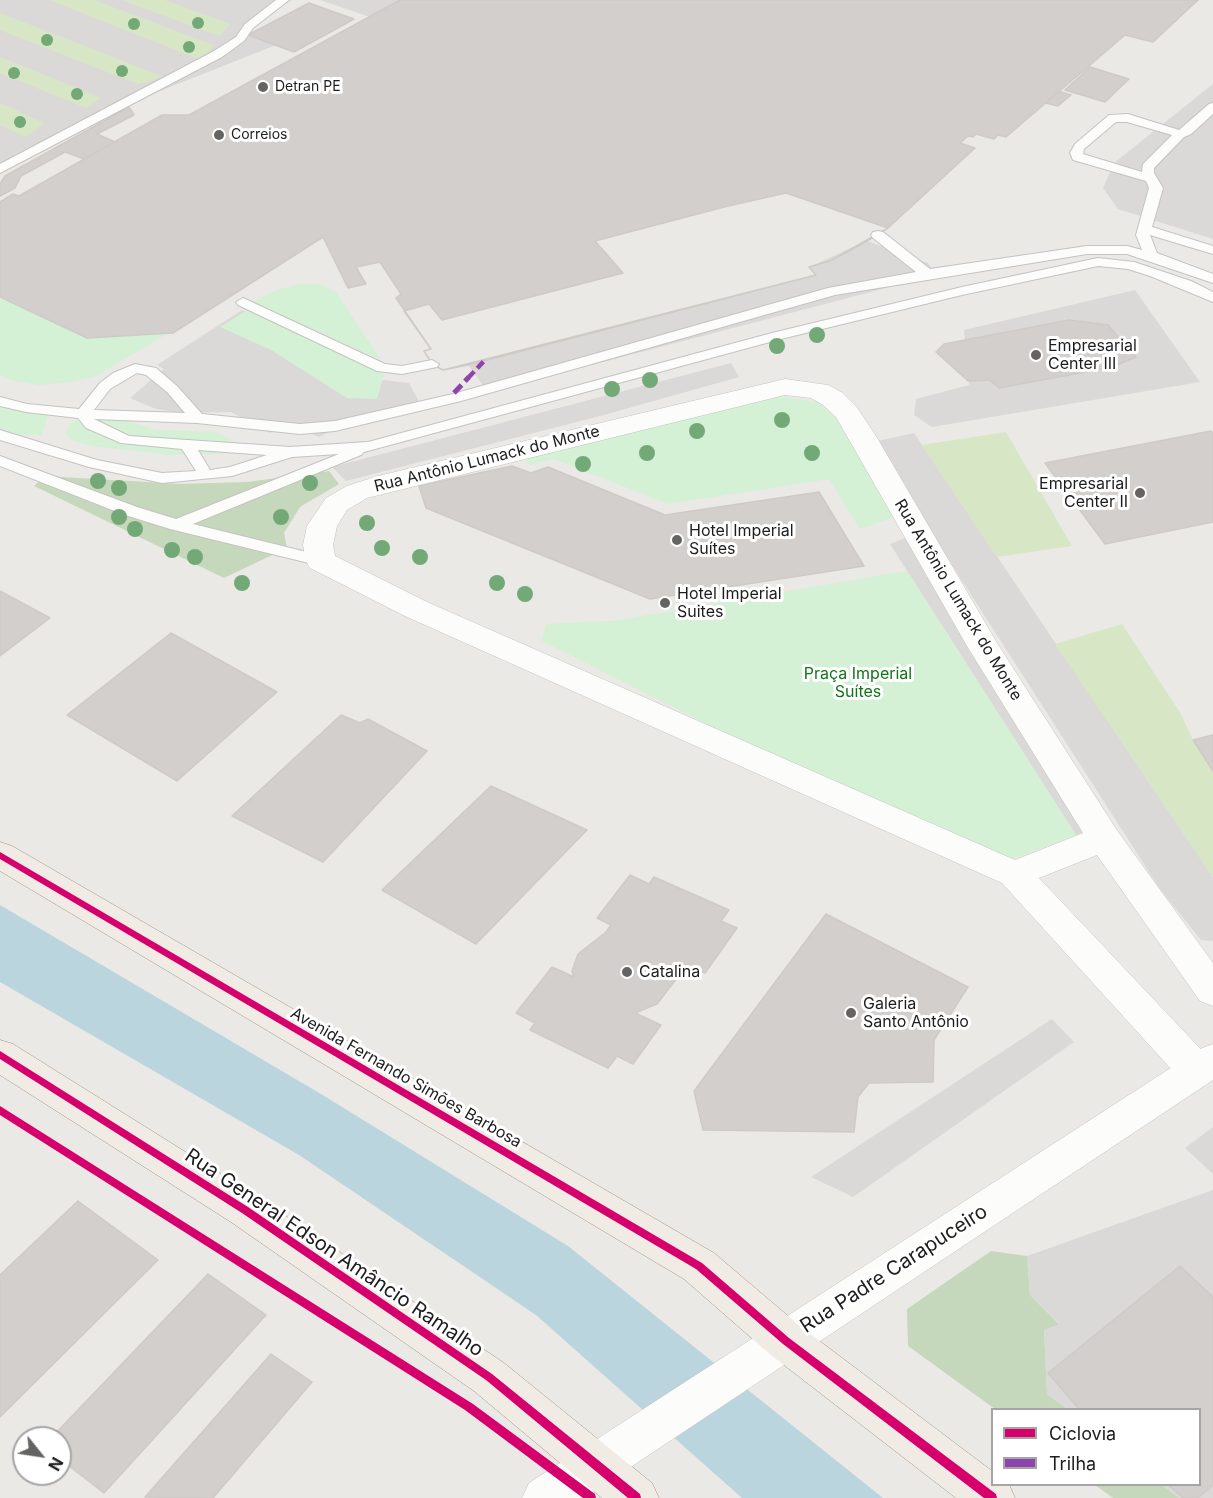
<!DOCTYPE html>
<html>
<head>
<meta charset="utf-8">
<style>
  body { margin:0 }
  #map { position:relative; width:1213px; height:1498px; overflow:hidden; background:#ebe9e6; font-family:Inter,sans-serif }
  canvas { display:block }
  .legend { position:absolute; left:991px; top:1408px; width:210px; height:78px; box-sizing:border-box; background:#fff; border:2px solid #a5a5a5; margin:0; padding:8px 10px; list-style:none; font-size:18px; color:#1d1d1d }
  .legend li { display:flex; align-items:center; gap:12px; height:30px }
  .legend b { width:30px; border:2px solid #a5a5a5 }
  .north { position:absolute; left:12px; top:1426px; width:60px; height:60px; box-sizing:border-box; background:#fff; border:2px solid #a5a5a5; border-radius:50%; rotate:120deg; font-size:16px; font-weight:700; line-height:24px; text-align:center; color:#1d1d1d }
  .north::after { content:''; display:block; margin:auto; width:21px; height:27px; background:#656463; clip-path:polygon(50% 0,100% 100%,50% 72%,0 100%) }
</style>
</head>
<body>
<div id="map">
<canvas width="1213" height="1498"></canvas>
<ul class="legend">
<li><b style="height:8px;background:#d6006c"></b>Ciclovia</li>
<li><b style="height:8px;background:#8e44ad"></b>Trilha</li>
</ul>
<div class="north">N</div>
</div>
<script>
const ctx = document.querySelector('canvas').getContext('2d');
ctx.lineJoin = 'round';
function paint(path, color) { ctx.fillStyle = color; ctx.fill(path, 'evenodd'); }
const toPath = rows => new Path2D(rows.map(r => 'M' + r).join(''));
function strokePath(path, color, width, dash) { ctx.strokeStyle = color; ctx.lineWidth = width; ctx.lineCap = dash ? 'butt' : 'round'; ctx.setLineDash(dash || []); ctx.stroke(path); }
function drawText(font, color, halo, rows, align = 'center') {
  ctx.font = font + ' Inter,sans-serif'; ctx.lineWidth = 6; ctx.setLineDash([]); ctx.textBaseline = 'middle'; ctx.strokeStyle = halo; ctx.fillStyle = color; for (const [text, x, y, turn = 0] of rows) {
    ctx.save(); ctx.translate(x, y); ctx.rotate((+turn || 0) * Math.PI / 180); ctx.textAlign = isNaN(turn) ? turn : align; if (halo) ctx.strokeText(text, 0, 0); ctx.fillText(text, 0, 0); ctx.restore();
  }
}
paint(toPath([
  [0,0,292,0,254,23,248,34,276,45,130,103,0,170],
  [320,0,400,0,370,17],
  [1213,84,1213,239,1118,209,1103,188,1114,163],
  [867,241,928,263,936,275,488,392,468,365,815,275,809,267],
  [1135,290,1200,382,932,427,914,415,916,399,969,385,964,330],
  [242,310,383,380,409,383,422,407,331,431,319,437,284,422,270,433,231,412,182,413,156,409,130,398,164,369,157,365],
  [731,363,739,377,604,415,346,481,332,467],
  [914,433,1213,877,1213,941,1201,940,1160,889,873,442],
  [910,536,1090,831,1076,835,890,544],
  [1052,1019,1074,1042,853,1197,811,1177],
  [1213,1127,1213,1174,1185,1148],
  [1213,1190,1213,1498,1179,1498,1162,1485,1200,1484,1200,1410,1067,1409,1047,1394,1044,1329,1059,1323,1030,1295,1027,1256]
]), '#dad9d7');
paint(toPath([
  [49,0,94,0,213,45,204,61],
  [122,0,165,0,230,24,219,36],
  [0,13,164,77,138,84,0,30],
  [0,57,101,98,86,108,0,73],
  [0,103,44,123,26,137,0,125],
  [1006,432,1072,546,997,557,922,445],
  [1122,624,1181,714,1193,740,1213,771,1213,877,1055,644]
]), '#d7e7c6');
paint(toPath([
  [329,471,339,484,300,507,284,533,287,548,224,578,34,486,45,476,180,484,247,482],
  [991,1251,1027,1256,1030,1295,1059,1324,1044,1330,1047,1394,1067,1409,995,1409,908,1346,907,1309],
  [1095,1485,1162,1485,1179,1498,1113,1498]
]), '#c6d8bc');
paint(toPath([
  [299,284,319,284,336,292,381,360,252,302,277,290],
  [3,298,87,338,170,332,96,376,72,382,38,385,14,381,0,375,0,299],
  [249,309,384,375,377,399,347,398,271,350,220,327],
  [779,397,827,403,900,515,860,529,829,479,668,504,554,459,530,465,522,457],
  [0,406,49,413,42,435,21,435,0,442],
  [99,412,157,430,216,432,230,438,232,445,221,454,172,455,92,446,74,441,65,434,69,425,84,415],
  [907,571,1076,835,1010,860,760,751,542,641,546,624,612,621]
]), '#d4f0d5');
paint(toPath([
  [0,905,321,1094,568,1246,883,1498,742,1498,536,1315,299,1155,0,982]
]), '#bad5dd');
const building = toPath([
  [400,0,1198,0,1153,42,1125,35,1006,137,998,135,994,139,976,134,973,137,968,136,960,143,975,148,900,217,888,228,867,241,830,261,809,267,816,275,468,365,443,370,432,364,424,351,431,349,396,298,401,294,380,262,356,267,366,284,348,288,323,237,173,333,87,338,0,297,0,202,13,194,19,196,162,115,189,115,400,0],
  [309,3,354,19,294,52,248,35,309,3],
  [1090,67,1129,79,1105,102,1065,90,1090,67],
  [1058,91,1071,95,1058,106,1046,103,1058,91],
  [129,107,134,115,97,134,115,142,84,159,65,152,21,176,15,188,0,196,0,184,5,176,129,107],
  [786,193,888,228,830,261,809,267,816,275,443,370,432,364,424,351,431,349,404,311,429,304,442,320,623,273,595,241,728,206,786,193],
  [1069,320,1108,325,1136,357,1112,367,999,388,990,380,968,381,936,352,944,344,1069,320],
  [1211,431,1213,434,1213,522,1105,544,1045,463,1211,431],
  [512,466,531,473,548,467,665,515,819,492,864,566,650,599,426,508,419,486,512,466],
  [0,591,50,618,0,656,0,591],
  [171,633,277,692,177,781,67,715,171,633],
  [341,715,360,723,368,719,427,751,323,862,232,816,341,715],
  [1213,735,1213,771,1193,740,1213,735],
  [491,786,587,830,476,944,382,890,491,786],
  [630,875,649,884,654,877,729,910,721,921,737,928,705,973,687,965,657,1004,635,1013,661,1025,633,1064,617,1056,608,1068,530,1030,535,1023,516,1013,552,967,574,977,572,971,578,954,606,932,611,925,597,918,630,875],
  [826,914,968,987,934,1040,933,1082,869,1083,858,1097,854,1132,703,1130,694,1091,826,914],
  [78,1201,158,1260,0,1417,0,1275,78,1201],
  [1180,1266,1213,1297,1213,1485,1198,1498,1183,1498,1167,1484,1200,1484,1200,1410,1080,1410,1048,1373,1180,1266],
  [208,1274,266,1315,104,1493,60,1459,60,1438,51,1438,208,1274],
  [271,1354,312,1382,213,1498,145,1497,271,1354]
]);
paint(building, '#d2cfcd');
strokePath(building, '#cecbc7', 1.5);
const service = toPath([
  [276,0,289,0,253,28,244,41,222,57,0,173,0,164,214,51,236,37,245,24,276,0],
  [1213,103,1213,114,1191,134,1184,137,1154,168,1154,173,1163,188,1152,227,1213,246,1213,254,1150,235,1157,253,1213,274,1213,283,1127,254,1087,254,835,295,461,401,335,431,300,434,197,423,94,419,129,436,290,447,368,442,772,333,962,287,1098,258,1134,262,1191,281,1213,292,1213,302,1150,276,1128,269,1098,266,962,295,781,339,364,452,361,455,193,524,327,557,329,561,327,565,321,566,170,529,125,515,0,466,0,456,137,507,176,519,339,454,292,457,232,476,162,483,89,467,0,440,0,430,97,460,162,473,196,471,182,449,121,443,86,428,78,418,26,412,0,406,0,397,27,404,79,409,100,383,113,373,135,364,156,368,177,386,202,414,300,424,335,421,453,394,828,288,916,272,873,238,871,235,873,232,878,231,883,232,930,269,1087,246,1127,246,1142,250,1136,235,1149,188,1146,181,1073,160,1070,153,1075,144,1109,115,1128,114,1179,130,1209,104,1213,103],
  [1116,122,1127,122,1172,135,1143,164,1142,172,1083,154,1084,149,1116,122],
  [137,373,146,375,167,392,185,413,94,410,110,389,137,373],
  [198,450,267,455,230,467,210,470,198,450],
  [243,298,385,364,402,366,432,360,439,364,437,367,402,374,377,371,238,305,236,302,243,298]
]);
const minor = toPath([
  [785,379,828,385,843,393,856,406,876,436,997,643,1116,829,1213,963,1213,1006,1200,1001,1097,855,1039,878,1210,1059,1213,1066,1213,1074,1210,1081,1196,1086,1182,1081,1002,883,405,616,310,568,306,561,303,545,307,526,326,498,347,486,378,476,785,379],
  [785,395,811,398,823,405,836,417,967,646,1083,833,1015,860,427,602,335,556,333,545,337,526,347,510,367,498,785,395]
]);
const tertiary = toPath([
  [1213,1044,1213,1080,584,1498,522,1498,529,1483,1200,1049,1213,1044]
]);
const primary = toPath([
  [0,842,12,846,714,1253,801,1327,992,1471,992,1484,1009,1484,1015,1498,956,1498,771,1355,684,1279,0,871,0,842],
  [0,1040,13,1044,259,1198,504,1363,652,1483,659,1498,602,1498,474,1391,231,1222,0,1075,0,1040]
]);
strokePath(service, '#c4c3c2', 2);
strokePath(minor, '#c4c3c2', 1);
strokePath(tertiary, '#c4c3c2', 1);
strokePath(primary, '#a09684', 1);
paint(service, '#fcfcfb');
paint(minor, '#fcfcfb');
paint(tertiary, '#fcfcfb');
paint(primary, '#f0ebe4');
strokePath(toPath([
  [468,378,484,361]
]), '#8e44ad', 4.5, [9, 4.5]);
strokePath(toPath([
  [454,393,469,377]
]), '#8e44ad', 5, [11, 5]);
paint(toPath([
  [0,852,702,1263,789,1338,996,1494,997,1498,984,1498,783,1344,696,1269,0,859,0,852],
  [0,1051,248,1207,492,1374,640,1494,641,1498,628,1498,486,1380,242,1213,0,1059,0,1051],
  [0,1106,473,1404,595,1494,596,1498,583,1498,465,1410,0,1115,0,1106]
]), '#d6006c');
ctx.fillStyle = '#73a976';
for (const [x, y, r] of [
  [198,23,6],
  [134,24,6],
  [47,40,6],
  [189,47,6],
  [122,71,6],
  [14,73,6],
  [77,94,6],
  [20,122,6],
  [817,335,8],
  [777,346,8],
  [650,380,8],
  [612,389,8],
  [782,420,8],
  [697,431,8],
  [647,453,8],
  [812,453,8],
  [583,464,8],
  [98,481,8],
  [310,483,8],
  [119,488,8],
  [119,517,8],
  [281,517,8],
  [367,523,8],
  [135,529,8],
  [382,548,8],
  [172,550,8],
  [195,557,8],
  [420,557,8],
  [242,583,8],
  [497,583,8],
  [525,594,8]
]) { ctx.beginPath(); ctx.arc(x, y, r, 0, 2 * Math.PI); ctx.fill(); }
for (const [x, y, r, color] of [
  [263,87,6,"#656463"],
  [219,135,6,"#656463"],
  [1036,355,6,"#656463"],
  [1140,493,6,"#656463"],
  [677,540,6,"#656463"],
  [665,603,6,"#656463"],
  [627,972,6,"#656463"],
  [851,1013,6,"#656463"]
]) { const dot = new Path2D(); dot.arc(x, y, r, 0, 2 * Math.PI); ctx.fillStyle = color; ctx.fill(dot); strokePath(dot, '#fff', 2); }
drawText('14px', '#1d1d1d', '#fff', [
  ["Detran PE",275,87],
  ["Correios",231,135]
], 'left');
drawText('16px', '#1d1d1d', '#fff', [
  ["Empresarial",1048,346],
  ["Center III",1048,364],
  ["Empresarial",1128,484,"right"],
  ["Center II",1128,502,"right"],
  ["Hotel Imperial",689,531],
  ["Suítes",689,549],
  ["Hotel Imperial",677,594],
  ["Suites",677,612],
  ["Catalina",639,972],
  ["Galeria",863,1004],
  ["Santo Antônio",863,1022]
], 'left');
drawText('16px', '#1d1d1d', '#fff', [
  ["Rua Antônio Lumack do Monte",487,459,-14],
  ["Rua Antônio Lumack do Monte",958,600,59],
  ["Avenida Fernando Simões Barbosa",406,1078,30]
]);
drawText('16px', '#11751a', '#fff', [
  ["Praça Imperial",858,674],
  ["Suítes",858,692]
]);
drawText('20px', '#1d1d1d', '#fff', [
  ["Rua General Edson Amâncio Ramalho",334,1253,34],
  ["Rua Padre Carapuceiro",894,1269,-33]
]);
</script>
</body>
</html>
